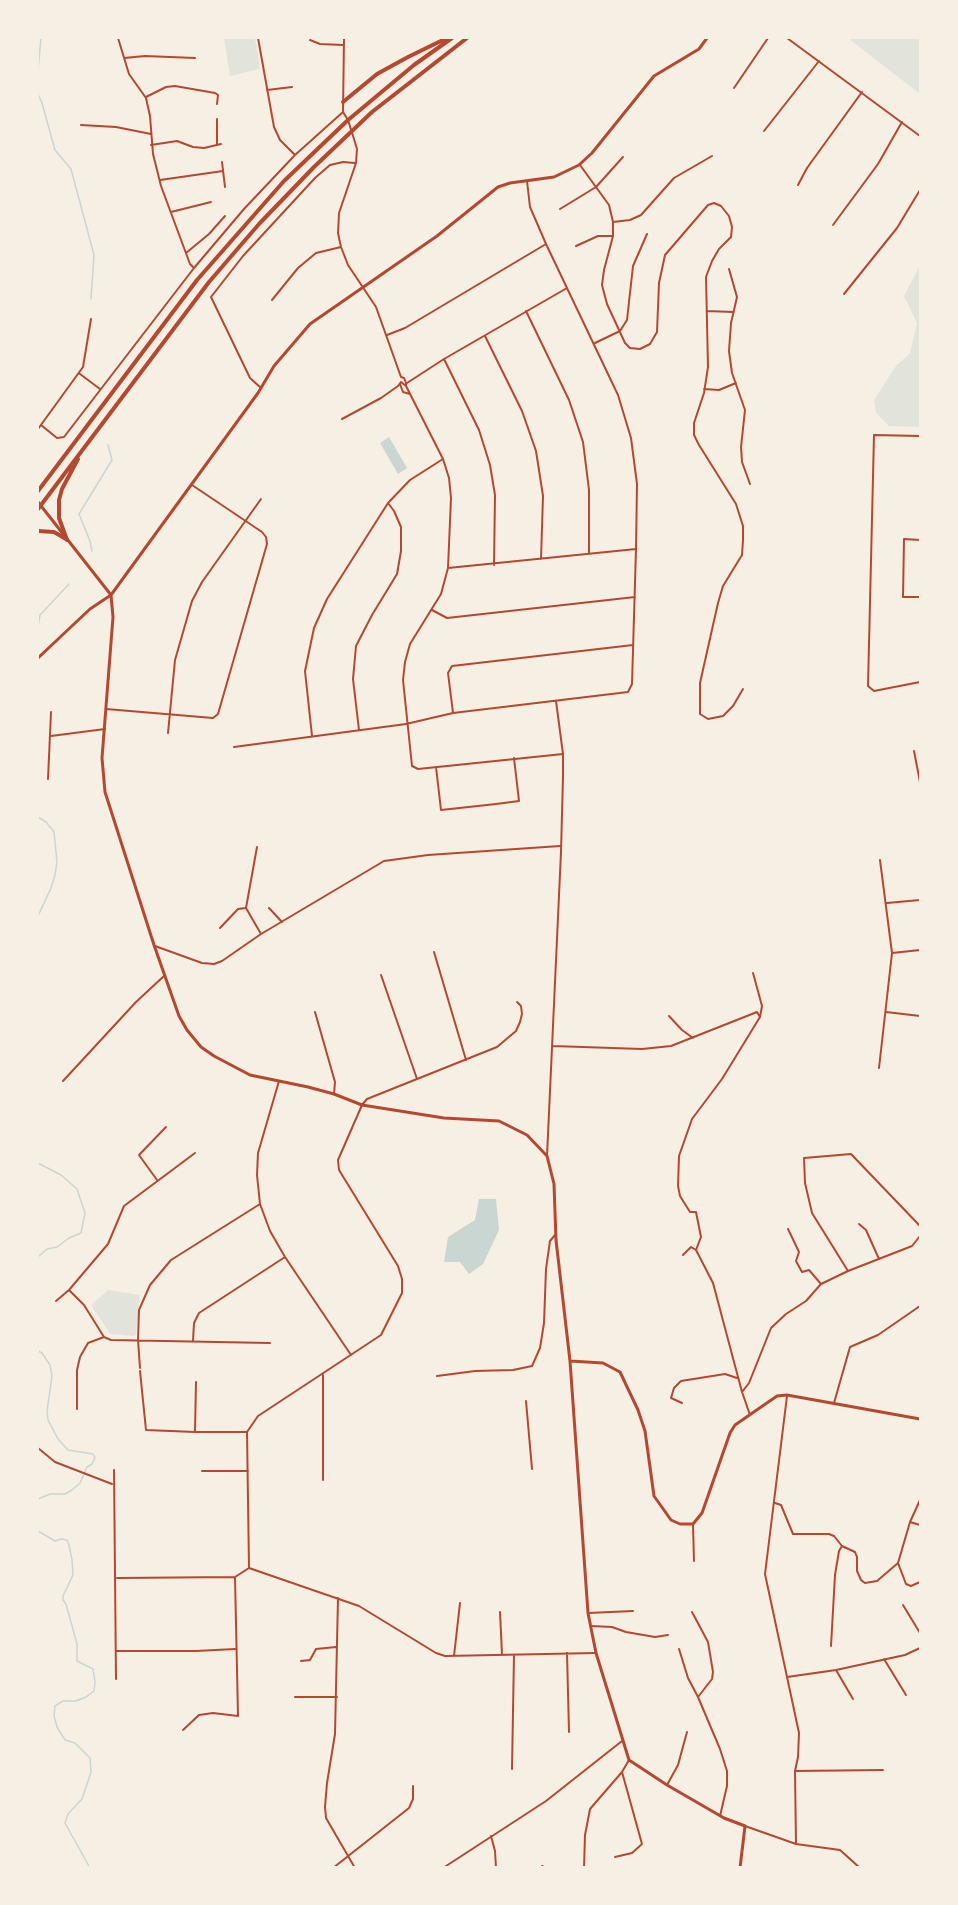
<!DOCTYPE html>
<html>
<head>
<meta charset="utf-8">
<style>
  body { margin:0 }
  #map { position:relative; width:958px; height:1905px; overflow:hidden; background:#f6efe4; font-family:Inter,sans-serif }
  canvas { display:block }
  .frame { position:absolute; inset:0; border:39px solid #f6efe4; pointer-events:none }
</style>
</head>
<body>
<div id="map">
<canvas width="958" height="1905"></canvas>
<div class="frame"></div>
</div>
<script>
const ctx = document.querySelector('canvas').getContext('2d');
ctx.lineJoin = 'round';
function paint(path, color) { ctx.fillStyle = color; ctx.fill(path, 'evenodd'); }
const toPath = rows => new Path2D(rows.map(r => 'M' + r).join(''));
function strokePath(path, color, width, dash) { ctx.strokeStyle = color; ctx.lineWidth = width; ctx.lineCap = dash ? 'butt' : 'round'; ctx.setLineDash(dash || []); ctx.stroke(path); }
paint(toPath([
  [224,38,255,38,260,69,230,76],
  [848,38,920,38,920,94],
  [920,265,920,427,889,426,876,413,874,400,896,366,910,353,917,323,904,296],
  [108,1290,140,1295,136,1334,134,1336,110,1334,91,1305]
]), '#e2e4dc');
paint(toPath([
  [389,437,407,468,398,474,380,443],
  [479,1199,496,1199,499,1230,483,1264,469,1274,460,1262,444,1262,448,1237,475,1220]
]), '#c9d6d2');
strokePath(toPath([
  [38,70,41,38],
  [38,94,42,103,55,150,71,169,94,255,91,299],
  [92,551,90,541,79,514,112,460,108,445],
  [38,627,40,615,69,584],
  [38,817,46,822,54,832,57,862,55,875,51,888,38,916],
  [38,1163,61,1175,77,1189,85,1213,81,1233,69,1238,57,1247,47,1249,38,1257],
  [38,1351,42,1353,50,1365,52,1376,47,1411,48,1420,58,1439,68,1450,93,1454,95,1458,92,1464,87,1467,80,1483,72,1490,65,1494,50,1494,38,1499],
  [38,1531,55,1541,61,1539,67,1540,69,1545,72,1560,73,1575,63,1596,63,1600,66,1604,77,1644,77,1661,93,1669,95,1682,94,1691,86,1697,76,1701,63,1701,55,1706,54,1716,57,1727,65,1740,75,1743,90,1758,91,1772,82,1799,68,1814,65,1823,90,1868]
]), '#c9d6d2', 1.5);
strokePath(toPath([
  [118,38,129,74,146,98,150,116,153,154,161,186,190,264,194,268],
  [258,38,274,127,280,140,295,155],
  [344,38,343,112,348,120,354,139,357,149,356,163,339,213,338,233,341,247,348,265,376,307,401,377,404,378,406,383,406,386],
  [787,38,920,136],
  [310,40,320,44,343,45],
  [124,58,145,56,195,58],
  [734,88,768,38],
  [267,90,292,87],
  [146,97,166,87,175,86,215,93,218,95,217,104],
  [81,125,116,127,151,134],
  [764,131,819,61],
  [151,145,177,141,193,147,204,148,221,144],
  [217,145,217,119],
  [222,162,225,187],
  [580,165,609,205,613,222,613,236,604,270,602,285,607,304,625,343,630,348,640,349,650,344,657,332,659,283,665,255,708,205,714,203,721,206,729,216,732,227,731,237,719,249,712,261,706,277,708,367,704,393,694,423,694,435,699,445,736,504,743,526,743,540,742,555,723,586,718,603,700,683,700,714,708,719,723,716,733,706,743,689],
  [160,180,223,171],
  [798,185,807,168,862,92],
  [560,209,596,187,623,157],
  [171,212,211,202],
  [613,222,630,220,641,215,674,178,712,156],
  [833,225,878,164,902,122],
  [576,246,598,236,613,236],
  [186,253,209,234,225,216],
  [729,269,737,297,731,323,729,351,732,373,745,410,741,447,742,462,750,484],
  [844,294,897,228,920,190],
  [272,300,298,268,316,253,341,247],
  [526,311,569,400,583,442,589,490,589,553],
  [707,311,733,312],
  [387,335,405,328,546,244],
  [485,336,522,411,536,451,543,496,541,559],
  [595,343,620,331,627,320,633,266,647,234],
  [444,359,479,430,490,465,495,495,494,565],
  [80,374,100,389],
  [401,382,406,386,443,459,449,478,451,498,448,568,441,594,410,644,405,662,403,680,412,766,418,769,563,754],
  [407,383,444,359,567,288],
  [400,384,403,392,410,394],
  [261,388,250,378,211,297,243,256,315,178,330,165,343,162,355,163],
  [704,389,719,390,736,383],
  [342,419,381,398,398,386,401,382],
  [41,425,57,438,64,437,194,268,244,209,295,155,343,112],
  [38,429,83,367,91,319],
  [920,436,874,435,868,686,874,691,920,682],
  [920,540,904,539,903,597,920,597],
  [448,568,636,549],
  [432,610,447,618,635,597],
  [106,709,213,718,218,714,267,544,266,537,262,532,192,485],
  [453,713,448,673,452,666,633,645],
  [359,730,353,679,356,646,372,615,397,574,401,551,401,527,394,511,388,503],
  [168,733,175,660,192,601,202,582,261,499],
  [51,736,105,729],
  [312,736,305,671,314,628,327,599,388,503,410,480,443,459],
  [234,747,406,724,453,713,628,692,632,684,636,549,637,484,631,438,618,395,546,244,530,207,527,181],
  [914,751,920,782],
  [436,767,441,810,496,804,519,801,514,758],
  [48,779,51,712],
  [257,847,246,908,261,934],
  [887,903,920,900],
  [269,908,282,922],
  [220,928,238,909,246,908],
  [155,946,202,963,214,964,222,961,261,934,384,861,428,855,560,846],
  [434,952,466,1060],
  [892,953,920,950],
  [381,975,417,1079],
  [315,1012,335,1082,334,1094],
  [886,1012,920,1016],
  [669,1016,682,1030,693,1038],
  [553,1046,642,1049,671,1046,757,1012,760,1017],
  [879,1068,892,953,880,860],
  [63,1081,136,1002,165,975],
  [279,1081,258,1153,257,1175,260,1204,270,1231,285,1257,351,1355],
  [547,1156,561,852,563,776,563,754,556,701],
  [157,1180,139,1155,166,1127],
  [859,1224,866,1230,879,1259],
  [788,1229,799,1252,796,1261,802,1272,809,1270,821,1284],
  [683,1255,691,1247,696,1250],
  [848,1271,812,1213,805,1183,804,1158,851,1154,920,1226],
  [69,1290,84,1305,104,1337,111,1340,270,1343],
  [56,1301,69,1290,108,1244,124,1206,195,1153],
  [193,1341,194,1323,199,1313,285,1257],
  [140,1368,138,1340,139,1310,150,1285,171,1260,260,1204],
  [140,1371,146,1430,195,1432,247,1432],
  [323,1375,323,1480],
  [437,1376,475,1371,513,1370,532,1366,540,1348,544,1323,546,1269,550,1241,555,1235],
  [742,1392,713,1283,696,1250,701,1237,696,1212,690,1212,680,1196,678,1186,679,1156,692,1119,722,1079,760,1017,762,1006,753,973],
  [787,1396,765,1574,799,1733,798,1757,795,1771,796,1844],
  [526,1401,532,1469],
  [682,1403,671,1398,674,1388,681,1381,725,1374,737,1378],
  [834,1403,850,1347,878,1335,920,1306],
  [77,1409,77,1370,80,1357,88,1343,104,1337],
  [750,1415,742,1392,749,1383,771,1328,786,1314,806,1301,821,1284,848,1271,912,1246,920,1236],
  [195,1432,196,1382],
  [38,1448,55,1462,112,1484],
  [114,1470,116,1679],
  [202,1471,248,1471],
  [920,1500,910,1522,898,1563,906,1584,911,1586,920,1582],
  [775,1503,781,1505,793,1534,829,1534,834,1536,842,1546,855,1552,857,1557,857,1571,861,1580,865,1583,877,1581,898,1563],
  [910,1522,920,1525],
  [693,1525,694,1561],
  [249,1568,247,1432,258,1416,381,1335,402,1293,402,1279,398,1266,339,1170,338,1160,362,1105,367,1099,497,1047,516,1031,520,1022,522,1014,521,1006,517,1002],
  [249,1568,359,1606,436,1653,445,1656,596,1653],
  [117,1578,235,1577,249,1568],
  [338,1598,335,1734,327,1783,325,1807,326,1818,355,1868],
  [903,1605,920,1633],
  [500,1612,502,1654],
  [692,1612,708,1642,713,1672,712,1679,698,1697],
  [588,1613,633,1611],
  [591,1626,612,1627,626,1632,655,1637,668,1635],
  [831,1646,835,1575,839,1551,842,1546],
  [679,1649,688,1678,698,1697,720,1749,727,1771,727,1786,720,1816],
  [116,1651,196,1651,235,1649],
  [567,1653,569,1732],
  [454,1656,460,1603],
  [884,1659,906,1695],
  [301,1661,310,1660,316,1649,336,1647],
  [836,1670,853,1699],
  [787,1677,836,1670,905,1655,920,1648],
  [295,1697,337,1697],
  [183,1730,199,1715,213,1713,238,1716,235,1577],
  [512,1769,514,1655],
  [795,1771,883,1770],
  [667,1785,678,1765,687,1732],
  [745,1826,796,1844,840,1850,860,1868],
  [491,1836,495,1851,496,1868],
  [615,1857,632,1853,642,1844,622,1772],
  [542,1866,546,1868],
  [333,1868,409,1808,413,1799,413,1786],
  [443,1868,546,1801,622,1741],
  [584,1868,585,1835,590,1809,622,1772,629,1760],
  [865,1868,920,1867]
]), '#b5482f', 2);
strokePath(toPath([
  [38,502,111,595,113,617,102,758,105,792,154,945,179,1016,187,1030,201,1047,214,1056,250,1075,308,1087,334,1094,362,1105,444,1118,499,1121,527,1135,547,1156,554,1184,556,1240,570,1361,588,1613,596,1653,629,1760,667,1785,724,1818,745,1826,740,1868],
  [38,658,90,609,111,595,258,393,274,366,310,324,437,236,498,187,510,183,554,177,579,165,592,153,654,76,699,49,707,38],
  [570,1361,603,1363,620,1372,638,1410,645,1431,654,1496,671,1520,680,1524,693,1524,702,1513,730,1433,735,1425,777,1396,787,1395,920,1419]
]), '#b5482f', 3);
strokePath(toPath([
  [343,102,377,74,408,57,447,38],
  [38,491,197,280,284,181,348,120,414,65,452,38],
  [38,509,209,282,259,224,314,167,372,112,467,38],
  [38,531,54,532,66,539],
  [67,540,59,518,59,500,62,489,78,459]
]), '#b5482f', 4);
</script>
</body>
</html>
